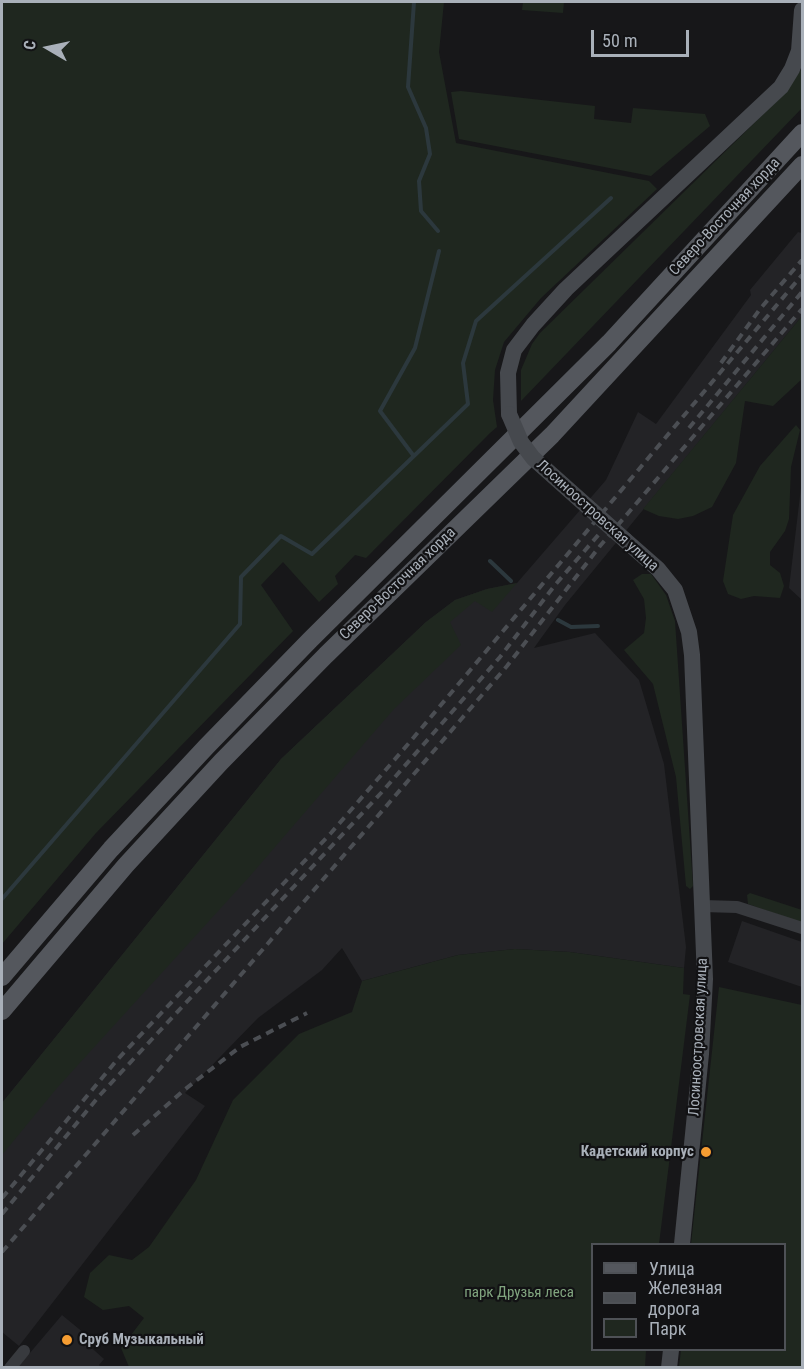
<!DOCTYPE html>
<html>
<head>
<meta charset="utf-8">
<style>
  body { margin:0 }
  #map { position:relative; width:804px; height:1369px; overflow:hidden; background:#171719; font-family:"Roboto Condensed",sans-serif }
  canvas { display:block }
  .frame { position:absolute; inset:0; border:3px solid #a9b0b9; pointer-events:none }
  .legend { position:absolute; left:591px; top:1243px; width:195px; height:108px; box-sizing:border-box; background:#121214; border:2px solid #4e5156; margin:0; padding:8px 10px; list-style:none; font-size:18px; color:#a9b0b9 }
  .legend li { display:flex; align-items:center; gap:12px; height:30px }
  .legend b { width:30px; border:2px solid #4e5156 }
  .north { position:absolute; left:18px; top:18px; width:60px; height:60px; -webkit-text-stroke:4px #121214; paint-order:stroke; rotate:279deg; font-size:16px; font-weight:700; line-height:24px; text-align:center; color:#a9b0b9 }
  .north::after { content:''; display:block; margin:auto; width:21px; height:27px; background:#a9b0b9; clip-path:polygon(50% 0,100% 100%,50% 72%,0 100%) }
  .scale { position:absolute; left:591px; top:30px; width:98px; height:27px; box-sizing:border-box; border:3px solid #a9b0b9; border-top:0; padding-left:8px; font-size:18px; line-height:21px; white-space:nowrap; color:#a9b0b9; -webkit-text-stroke:4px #121214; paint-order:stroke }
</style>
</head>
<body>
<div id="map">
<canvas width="804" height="1369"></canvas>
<div class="frame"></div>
<ul class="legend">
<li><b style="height:8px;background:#54575d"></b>Улица</li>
<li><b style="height:8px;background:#4b4e53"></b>Железная дорога</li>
<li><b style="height:16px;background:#1f271f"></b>Парк</li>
</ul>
<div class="north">С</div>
<div class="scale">50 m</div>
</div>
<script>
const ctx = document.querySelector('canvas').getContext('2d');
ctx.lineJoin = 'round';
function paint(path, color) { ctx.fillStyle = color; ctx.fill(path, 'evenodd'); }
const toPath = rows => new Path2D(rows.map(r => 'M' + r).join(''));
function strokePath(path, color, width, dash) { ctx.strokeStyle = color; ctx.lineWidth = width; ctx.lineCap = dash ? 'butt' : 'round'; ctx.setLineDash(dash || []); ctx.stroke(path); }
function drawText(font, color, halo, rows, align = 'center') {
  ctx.font = font + ' "Roboto Condensed",sans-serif'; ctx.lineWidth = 4.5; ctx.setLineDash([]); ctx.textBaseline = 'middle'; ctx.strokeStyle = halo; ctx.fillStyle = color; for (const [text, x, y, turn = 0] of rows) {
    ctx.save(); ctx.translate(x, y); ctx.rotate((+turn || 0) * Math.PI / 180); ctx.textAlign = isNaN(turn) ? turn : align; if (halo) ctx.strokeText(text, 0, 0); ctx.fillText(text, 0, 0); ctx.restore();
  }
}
paint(toPath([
  [798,232,802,233,802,316,565,605,534,648,595,633,639,680,664,764,686,947,684,968,570,952,515,949,458,955,362,981,342,948,322,970,258,1018,185,1093,205,1106,19,1346,2,1332,2,1103,281,759,426,622,455,600,487,589,517,583,606,480,638,412,656,424,751,295,750,290],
  [802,479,802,600,789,588],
  [742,921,802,942,802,987,728,962],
  [62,1315,90,1338,86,1343,104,1359,99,1365,101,1367,18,1367]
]), '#232326');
paint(toPath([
  [2,2,444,2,439,52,456,143,649,181,657,189,541,298,504,342,495,370,493,400,497,427,490,433,366,558,355,555,335,576,338,584,319,602,283,562,261,585,293,631,96,833,2,944],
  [523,2,564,2,563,13,522,10],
  [802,68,802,108,521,401,521,370,532,344,540,333,785,93],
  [461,91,595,106,594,119,631,123,633,108,705,114,710,126,651,176,459,139,451,92],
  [802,316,802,379,773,406,745,401,736,463,712,507,693,516,678,519,659,516,643,509],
  [796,425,800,430,791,467,789,519,785,531,770,552,770,565,780,573,784,586,780,598,754,596,741,599,728,594,723,581,733,515,760,466],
  [642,574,651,574,666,595,675,621,693,886,690,889,686,886,676,777,653,684,624,650,644,633,646,618,644,599,633,580],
  [517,583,492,612,475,601,450,622,461,645,394,709,250,876,57,1088,2,1155,2,1103,281,759,426,622,455,600,487,589],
  [750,893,802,910,802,923,748,904,747,895],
  [515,949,570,952,684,968,683,994,690,995,659,1244,592,1244,592,1350,646,1350,645,1367,129,1367,121,1348,144,1318,129,1306,103,1310,84,1297,90,1273,109,1255,132,1260,149,1247,196,1180,233,1100,299,1034,352,1012,362,981,458,955],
  [719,987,802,1005,802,1367,679,1367,681,1350,784,1350,784,1244,691,1244]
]), '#1f271f');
strokePath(toPath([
  [414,2,408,87,426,128,430,154,419,181,421,211,438,231],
  [413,455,380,411,415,348,439,251],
  [490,561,511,581],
  [558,620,571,627,598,626],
  [2,899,240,624,241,577,281,536,312,554,468,404,463,363,476,321,611,198]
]), '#2c383d', 4);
strokePath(toPath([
  [703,906,737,907,802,928],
  [10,1368,24,1351]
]), '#383a3e', 12);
strokePath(toPath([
  [509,414,508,373,514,350,533,325,566,289,781,87,792,69,799,51,802,10],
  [625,540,658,569,675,590,689,632,692,655,705,979,701,1054,682,1244],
  [669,1368,671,1350]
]), '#46494e', 16);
strokePath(toPath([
  [2,977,111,849,206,747,310,640,609,343,802,133],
  [2,1011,126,865,221,762,326,655,552,435,802,165]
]), '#54575d', 18);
strokePath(toPath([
  [721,363,760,309,802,260],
  [689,428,802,292],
  [133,1135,184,1090,240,1047,307,1013],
  [2,1198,117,1060,331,833,409,743,802,275],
  [2,1214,100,1095,381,793,500,657,555,585,600,533],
  [2,1252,507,666,600,546,802,309]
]), '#4b4e53', 4, [8, 6]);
strokePath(toPath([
  [509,414,521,442,533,458,625,540]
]), '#46494e', 16);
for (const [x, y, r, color] of [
  [706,1152,6,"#f69d32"],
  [67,1340,6,"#f69d32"]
]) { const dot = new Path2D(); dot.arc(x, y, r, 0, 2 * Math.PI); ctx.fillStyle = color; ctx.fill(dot); strokePath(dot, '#121214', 2); }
drawText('15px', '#a9b0b9', '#121214', [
  ["Северо-Восточная хорда",725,217,-47],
  ["Лосиноостровская улица",597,516,42],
  ["Северо-Восточная хорда",398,584,-44],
  ["Лосиноостровская улица",699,1037,-87]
]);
drawText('bold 15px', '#a9b0b9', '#121214', [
  ["Кадетский корпус",694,1152],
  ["Сруб Музыкальный",79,1340,"left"]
], 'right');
drawText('15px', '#81a57f', '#121214', [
  ["парк Друзья леса",519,1293]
]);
</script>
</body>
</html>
